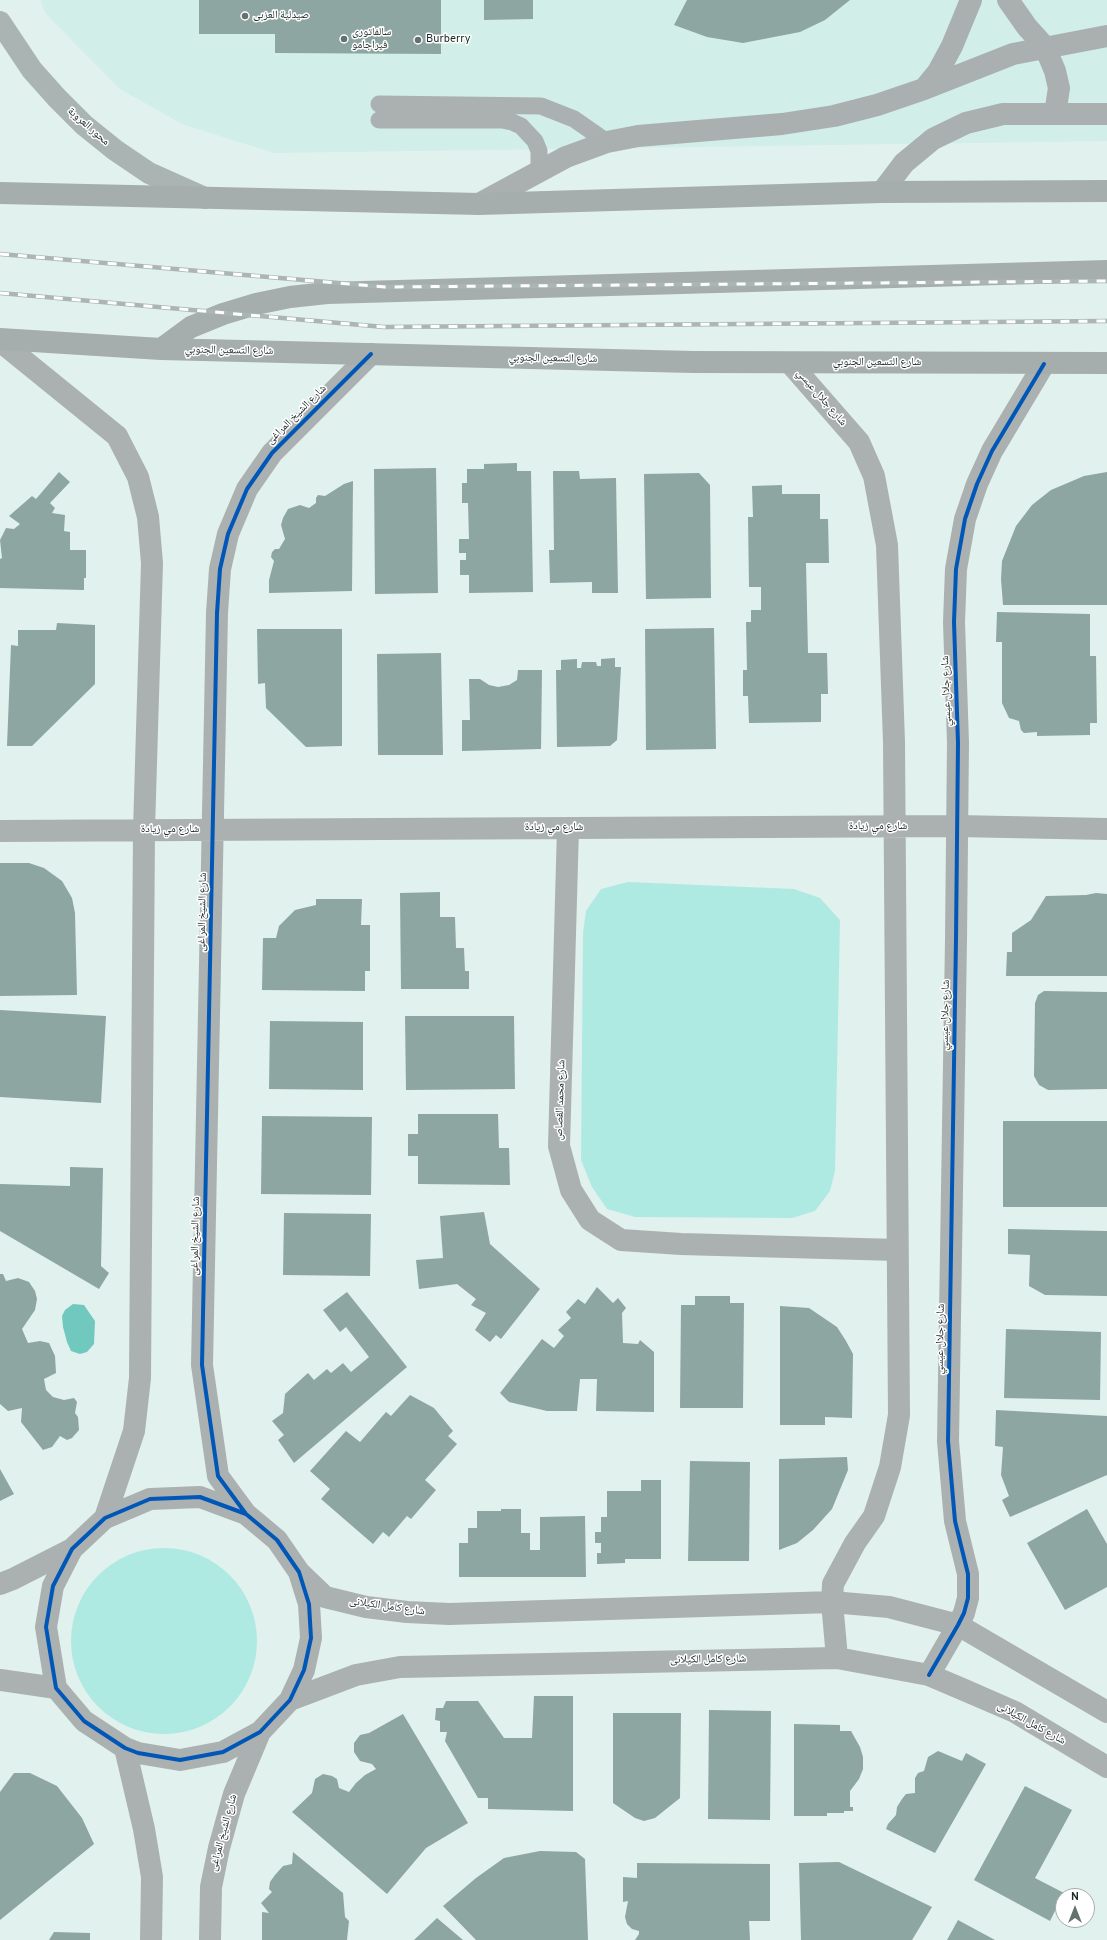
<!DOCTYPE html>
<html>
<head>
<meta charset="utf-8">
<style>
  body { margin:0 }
  #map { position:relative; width:1107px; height:1940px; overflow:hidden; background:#e1f1ee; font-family:Overpass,sans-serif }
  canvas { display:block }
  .north { position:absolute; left:1055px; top:1888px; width:40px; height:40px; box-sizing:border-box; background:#fff; border:1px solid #a6abaa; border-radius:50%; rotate:0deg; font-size:11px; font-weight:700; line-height:16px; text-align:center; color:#212d2b }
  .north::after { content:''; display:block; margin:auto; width:14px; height:18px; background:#64726f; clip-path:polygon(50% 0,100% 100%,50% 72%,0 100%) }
</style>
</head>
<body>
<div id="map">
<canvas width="1107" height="1940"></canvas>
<div class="north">N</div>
</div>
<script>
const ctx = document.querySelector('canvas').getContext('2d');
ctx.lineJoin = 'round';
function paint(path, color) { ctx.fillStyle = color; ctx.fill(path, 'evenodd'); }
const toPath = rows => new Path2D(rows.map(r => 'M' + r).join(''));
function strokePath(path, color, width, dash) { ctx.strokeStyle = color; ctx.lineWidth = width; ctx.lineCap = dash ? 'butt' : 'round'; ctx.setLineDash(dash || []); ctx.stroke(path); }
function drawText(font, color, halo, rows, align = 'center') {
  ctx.font = font + ' Overpass,"Noto Naskh Arabic",sans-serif'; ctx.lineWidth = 3; ctx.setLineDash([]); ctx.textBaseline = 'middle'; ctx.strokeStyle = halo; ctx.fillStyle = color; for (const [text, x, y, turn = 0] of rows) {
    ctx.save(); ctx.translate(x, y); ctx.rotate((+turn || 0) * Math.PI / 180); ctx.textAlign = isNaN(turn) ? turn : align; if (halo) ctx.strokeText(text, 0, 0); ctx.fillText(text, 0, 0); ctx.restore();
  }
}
paint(toPath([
  [40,0,1107,0,1107,141,274,153,182,124,120,89,46,14]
]), '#d1eee9');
paint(toPath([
  [628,882,794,889,820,898,840,920,835,1171,830,1191,815,1211,792,1218,635,1217,607,1209,592,1187,581,1160,583,933,586,911,601,889],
  '71 1641a93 93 0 1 1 186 0a93 93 0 1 1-186 0Z'
]), '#afeae2');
paint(toPath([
  [73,1304,84,1305,95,1321,94,1344,87,1352,80,1354,71,1351,67,1342,63,1327,62,1316,65,1310]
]), '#71c8be');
paint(toPath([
  [199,0,441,0,441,54,275,53,275,34,199,34],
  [484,0,533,0,533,19,484,20],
  [687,0,850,0,825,20,800,32,743,43,707,37,674,25],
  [517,463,517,471,531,471,533,592,469,593,469,575,460,575,460,560,466,560,466,553,459,553,459,539,469,539,468,503,462,503,462,483,467,483,467,469,484,469,484,464],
  [436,468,438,593,375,594,374,469],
  [553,471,579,471,580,479,616,478,618,593,592,593,592,582,550,583,549,550,554,550],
  [59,472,70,482,50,503,55,508,52,513,65,515,64,531,70,532,70,550,86,550,86,578,84,578,84,590,0,588,0,559,2,558,0,540,6,528,14,529,20,524,9,516,32,496,36,499],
  [1107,472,1107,605,1003,605,1001,579,1002,561,1016,526,1032,505,1051,490,1084,476],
  [699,473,710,485,711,598,646,599,644,474],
  [353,481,352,591,269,593,269,580,274,561,271,557,272,552,275,549,279,549,285,539,281,525,283,518,288,509,300,505,309,508,316,503,316,498,318,495,325,496,344,484],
  [782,485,782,494,820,494,820,519,828,519,829,563,806,563,808,653,827,653,828,694,821,694,821,722,749,723,748,696,743,696,743,670,747,670,746,622,751,622,751,610,761,610,761,587,749,587,748,517,753,517,752,486],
  [997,612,1090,614,1090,656,1096,656,1097,723,1090,723,1090,735,1037,736,1037,732,1024,733,1021,730,1019,721,1009,718,1002,703,1002,642,996,642],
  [57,623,95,625,95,684,32,746,7,746,11,645,18,646,18,630,56,630],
  [714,628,716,749,646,750,645,629],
  [257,629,342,629,342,746,306,747,266,708,265,683,258,684],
  [441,653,443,755,378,755,377,654],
  [615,658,615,667,621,667,617,740,610,746,557,747,556,670,561,670,561,660,577,659,577,668,581,668,582,662,596,662,597,666,601,666,601,659],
  [518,670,542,670,541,749,462,751,462,720,470,720,469,679,480,679,489,685,498,687,509,685,517,680],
  [0,863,29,863,44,868,62,881,72,898,75,913,77,995,0,996],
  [440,892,440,917,455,917,456,948,464,948,465,971,469,971,469,989,401,989,400,893],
  [1096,893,1107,894,1107,976,1006,976,1007,952,1012,952,1012,933,1031,920,1046,896,1086,895],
  [316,899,362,899,361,925,370,925,370,971,365,971,365,991,262,990,263,938,276,938,279,926,295,910,316,905],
  [1044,991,1107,992,1107,1089,1048,1090,1039,1085,1034,1076,1035,1003,1038,995],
  [0,1010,106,1016,101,1103,0,1097],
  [405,1016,514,1016,515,1089,406,1090],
  [270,1021,363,1022,363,1090,269,1089],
  [418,1114,498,1114,499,1148,509,1148,510,1185,418,1184,418,1156,408,1156,408,1134,418,1134],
  [262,1116,372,1117,371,1195,261,1194],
  [1003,1121,1107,1121,1107,1207,1003,1207],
  [70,1167,103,1168,101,1266,109,1273,99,1289,0,1231,0,1184,70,1186],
  [484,1212,490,1244,540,1289,501,1339,496,1335,490,1342,475,1330,486,1313,471,1305,476,1299,457,1284,419,1289,416,1260,443,1258,440,1216],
  [284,1213,371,1214,370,1276,283,1275],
  [1008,1229,1107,1231,1107,1296,1045,1295,1029,1286,1030,1255,1008,1254],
  [0,1274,3,1274,6,1281,18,1278,29,1282,35,1291,37,1299,35,1310,22,1329,28,1343,40,1341,49,1343,55,1356,56,1373,44,1379,46,1390,53,1397,64,1400,74,1398,77,1402,75,1413,78,1417,79,1430,72,1438,67,1440,60,1436,52,1447,43,1450,21,1422,22,1408,8,1411,0,1404],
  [597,1287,613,1303,618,1298,626,1308,622,1313,623,1343,638,1344,640,1340,654,1352,654,1412,596,1411,597,1379,580,1379,577,1411,547,1411,509,1402,500,1393,542,1339,554,1348,564,1336,558,1330,571,1318,566,1312,578,1299,585,1304],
  [347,1292,407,1367,294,1463,278,1440,284,1435,272,1421,283,1413,285,1394,308,1373,314,1380,327,1369,331,1373,343,1363,351,1372,369,1357,346,1327,340,1332,323,1310],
  [695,1296,730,1296,730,1303,744,1303,743,1408,680,1408,681,1305,695,1305],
  [780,1306,809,1308,837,1327,846,1341,853,1354,852,1418,825,1417,825,1425,780,1425],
  [1006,1329,1101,1332,1100,1400,1004,1398],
  [410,1395,434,1408,453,1431,448,1436,457,1444,425,1480,436,1490,411,1519,407,1516,389,1537,383,1532,373,1544,321,1499,330,1489,310,1471,346,1431,360,1442,386,1412,391,1416],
  [996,1410,1107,1416,1107,1475,1010,1517,1002,1500,1009,1496,1001,1475,1003,1447,995,1446],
  [847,1457,848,1470,832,1509,813,1530,797,1543,779,1550,779,1459],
  [690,1461,750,1462,749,1561,688,1561],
  [0,1469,14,1494,0,1501],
  [641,1480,661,1480,661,1559,625,1559,625,1563,597,1564,597,1553,601,1553,601,1543,595,1543,595,1532,601,1532,601,1517,607,1517,607,1491,641,1491],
  [501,1509,521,1509,521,1533,530,1533,530,1550,540,1550,540,1517,585,1516,586,1577,459,1577,459,1543,468,1543,468,1528,477,1528,477,1511,501,1511],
  [1087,1509,1107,1544,1107,1587,1065,1610,1027,1543],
  [534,1696,573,1696,573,1811,488,1809,488,1798,478,1798,445,1741,447,1732,440,1732,440,1721,435,1720,436,1708,443,1708,446,1701,478,1701,504,1738,532,1738],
  [709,1710,771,1711,770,1820,708,1819],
  [613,1713,681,1713,680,1798,655,1818,644,1821,635,1818,613,1803],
  [403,1714,468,1823,426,1848,387,1894,292,1812,312,1793,315,1779,323,1774,332,1776,337,1779,339,1788,349,1792,356,1783,365,1775,376,1769,372,1764,360,1761,354,1752,354,1743,360,1735,369,1733],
  [794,1724,840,1725,840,1731,851,1731,860,1747,863,1757,863,1769,859,1779,850,1791,850,1807,853,1807,853,1811,844,1811,844,1813,827,1813,827,1816,794,1816],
  [938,1751,962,1761,966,1753,986,1764,935,1853,886,1829,888,1824,896,1815,897,1807,902,1799,906,1794,915,1793,915,1778,918,1773,924,1771,928,1757],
  [14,1773,30,1773,57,1786,82,1818,94,1844,0,1920,0,1792],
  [1025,1786,1072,1810,1035,1878,1064,1893,1050,1921,974,1880],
  [540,1851,576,1852,585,1859,588,1940,476,1940,443,1906,476,1878,504,1858],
  [293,1852,343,1893,345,1917,349,1921,347,1940,262,1940,262,1912,269,1913,261,1903,272,1892,269,1889,270,1882,275,1875,283,1866,292,1864],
  [839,1862,932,1907,912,1940,801,1940,799,1863],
  [637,1863,770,1864,770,1921,749,1921,750,1940,635,1940,639,1934,639,1931,632,1929,627,1924,625,1917,628,1901,623,1902,623,1877,637,1878],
  [437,1918,463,1940,414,1940],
  [958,1920,995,1940,947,1940],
  [54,1932,90,1933,90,1940,49,1940]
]), '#8da6a2');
strokePath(toPath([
  [379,104,541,106,574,119,607,142],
  [379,120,502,120,512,122,521,126,535,141,539,151,539,172]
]), '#abb1b0', 17);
strokePath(toPath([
  [0,341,117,436,138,477,148,517,152,563,144,830,140,1378,134,1431,105,1518],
  [790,363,859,442,874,476,887,545,894,742,899,1415,890,1467,874,1516,855,1543,833,1584,832,1602,837,1658],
  [568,828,559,1146,571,1190,590,1220,621,1240,681,1244,897,1250],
  [0,831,957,826,1107,829],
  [246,1514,200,1497,150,1499,105,1518,72,1549,53,1586,46,1627,56,1688,84,1721,125,1748,138,1753,180,1760,223,1752,260,1732,290,1700,304,1670,311,1638,309,1604,299,1572,277,1540,246,1514,218,1476,202,1365,217,613,220,569,228,534,247,489,272,453,371,354],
  [301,1574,325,1597,366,1607,407,1612,449,1614,832,1602,889,1607,958,1625,1107,1712],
  [0,1584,13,1579,72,1549],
  [929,1675,958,1625,964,1613,968,1598,968,1574,955,1521,948,1441,956,939,958,743,954,622,956,569,965,519,977,484,992,451,1044,364],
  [0,1680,56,1688],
  [290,1700,356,1675,400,1667,837,1658,929,1675,962,1689,1015,1712,1107,1767],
  [125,1748,144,1829,152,1877,151,1940],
  [210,1940,211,1887,219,1848,234,1794,260,1732]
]), '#abb1b0', 22);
strokePath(toPath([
  [1008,0,1027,27,1045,47,1055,71,1059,88,1055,114],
  [924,89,938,72,952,46,971,0],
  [882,192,904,163,933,139,966,123,1003,114,1107,114],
  [479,204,566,157,607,142,638,136,782,124,834,116,877,105,924,89,1013,54,1107,36]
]), '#a9b0af', 22);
strokePath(toPath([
  [0,22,32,70,57,98,84,125,115,150,149,173,205,198]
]), '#aab4b2', 22);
strokePath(toPath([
  [0,193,479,204,882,192,1107,191],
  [0,339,161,349,693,362,1107,363],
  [161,349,191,327,223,314,256,304,290,297,327,293,1107,271]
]), '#a5aead', 22);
const rail = toPath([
  [0,254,385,287,1107,281],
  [0,293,384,327,1107,321]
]);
strokePath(rail, '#abb5b2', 4.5);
strokePath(rail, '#fff', 3, [9]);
strokePath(toPath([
  [246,1514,200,1497,150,1499,105,1518,72,1549,53,1586,46,1627,56,1688,84,1721,125,1748,138,1753,180,1760,223,1752,260,1732,290,1700,304,1670,311,1638,309,1604,299,1572,277,1540,246,1514,218,1476,202,1365,217,613,220,569,228,534,247,489,272,453,371,354],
  [929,1675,958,1625,964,1613,968,1598,968,1574,955,1521,948,1441,956,939,958,743,954,622,956,569,965,519,977,484,992,451,1044,364]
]), '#0057b8', 4);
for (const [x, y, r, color] of [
  [245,16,4,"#64726f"],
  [344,39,4,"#64726f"],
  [418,40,4,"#64726f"]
]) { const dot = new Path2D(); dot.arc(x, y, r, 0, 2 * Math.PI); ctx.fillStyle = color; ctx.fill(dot); strokePath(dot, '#fff', 1.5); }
drawText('11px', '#212d2b', '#fff', [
  ["صيدلية العزبى",253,16],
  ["سالفاتورى",352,33],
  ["فيراجامو",352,46],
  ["Burberry",426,40]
], 'left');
drawText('11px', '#212d2b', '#fff', [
  ["محور العروبة",88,127,41],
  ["شارع التسعين الجنوبي",229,351,1],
  ["شارع التسعين الجنوبي",553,359,1],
  ["شارع التسعين الجنوبي",877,363],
  ["شارع جلال عيسي",821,398,49],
  ["شارع الشيخ المراغى",297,415,-45],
  ["شارع جلال عيسي",947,691,-92],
  ["شارع مي زيادة",878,827],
  ["شارع مي زيادة",554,828],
  ["شارع مي زيادة",170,830],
  ["شارع الشيخ المراغى",203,912,-89],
  ["شارع جلال عيسي",946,1015,-89],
  ["شارع محمد القصاص",561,1100,-88],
  ["شارع الشيخ المراغى",196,1236,-89],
  ["شارع جلال عيسي",941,1339,-89],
  ["شارع كامل الكيلانى",387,1607,8],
  ["شارع كامل الكيلانى",708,1660,-1],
  ["شارع كامل الكيلانى",1031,1724,29],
  ["شارع الشيخ المراغى",224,1833,-75]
]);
</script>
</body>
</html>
